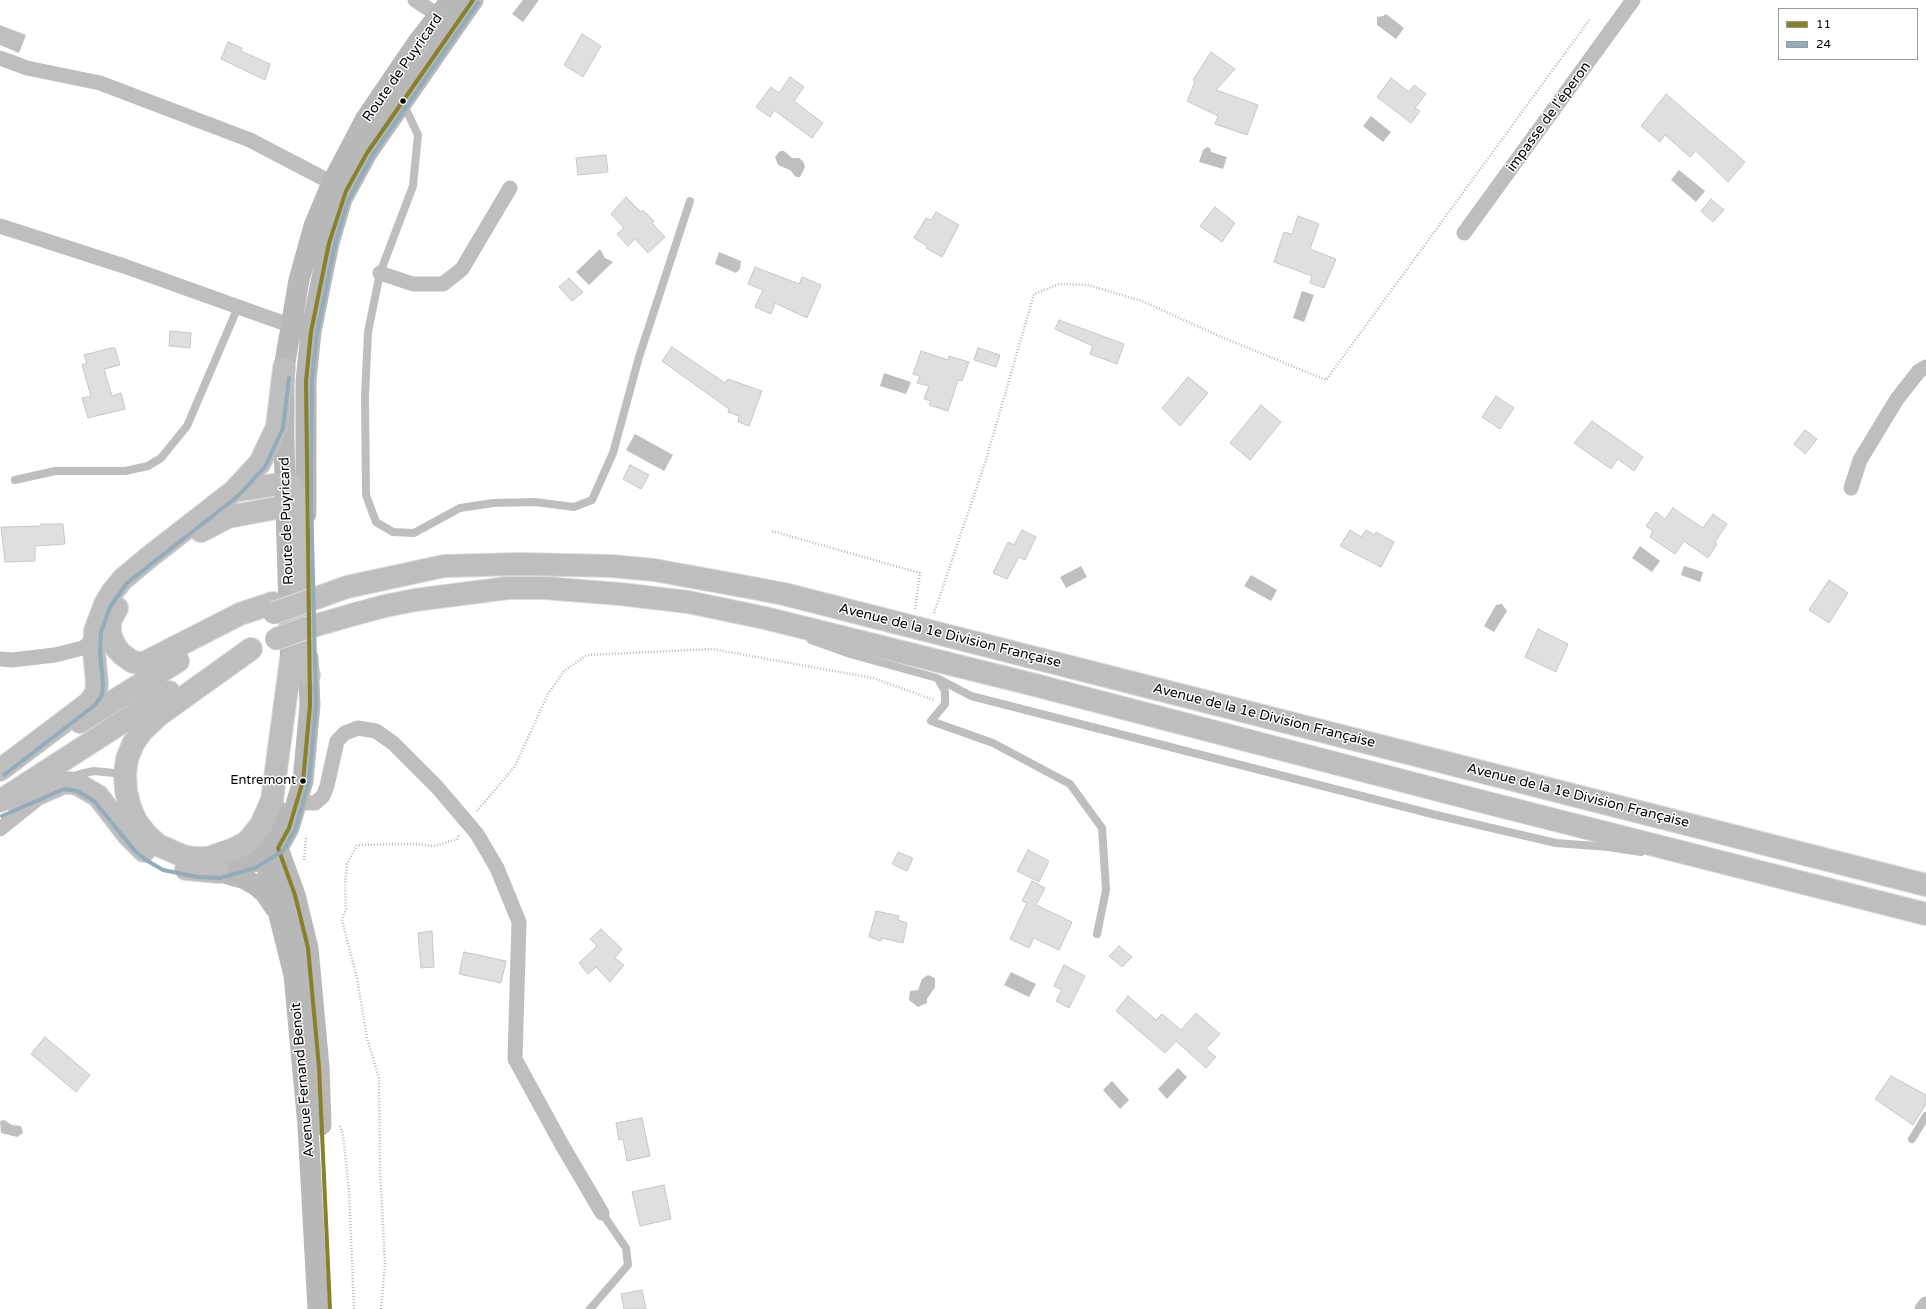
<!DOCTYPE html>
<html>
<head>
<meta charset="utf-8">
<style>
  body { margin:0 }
  #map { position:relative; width:1926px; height:1309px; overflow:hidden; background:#fff; font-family:"Varela Round",sans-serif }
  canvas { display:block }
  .legend { position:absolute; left:1778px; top:8px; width:140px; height:52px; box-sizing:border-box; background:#fff; border:1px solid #999; margin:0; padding:5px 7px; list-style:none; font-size:12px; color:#000 }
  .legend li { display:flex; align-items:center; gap:8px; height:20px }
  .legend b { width:20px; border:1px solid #999 }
</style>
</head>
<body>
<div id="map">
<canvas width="1926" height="1309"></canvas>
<ul class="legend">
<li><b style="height:5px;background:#87812a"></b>11</li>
<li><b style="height:5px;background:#93acba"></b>24</li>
</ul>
</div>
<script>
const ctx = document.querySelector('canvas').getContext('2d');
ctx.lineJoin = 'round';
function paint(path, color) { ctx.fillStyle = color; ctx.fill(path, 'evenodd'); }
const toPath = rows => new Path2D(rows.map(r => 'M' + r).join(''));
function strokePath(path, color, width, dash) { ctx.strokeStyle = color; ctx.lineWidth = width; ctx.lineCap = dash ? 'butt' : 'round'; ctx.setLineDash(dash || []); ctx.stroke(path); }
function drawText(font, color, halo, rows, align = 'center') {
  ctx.font = font + ' "Varela Round",sans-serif'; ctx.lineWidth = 3; ctx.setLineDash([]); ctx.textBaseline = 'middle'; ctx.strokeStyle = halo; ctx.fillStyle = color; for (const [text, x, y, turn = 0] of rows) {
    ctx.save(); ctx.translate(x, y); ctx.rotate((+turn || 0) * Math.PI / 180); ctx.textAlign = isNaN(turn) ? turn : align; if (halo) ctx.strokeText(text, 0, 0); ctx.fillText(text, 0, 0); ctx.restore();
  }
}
paint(toPath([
  [523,0,539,0,523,22,512,14],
  [1386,14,1404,28,1396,39,1377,25,1377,17,1383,16],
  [0,25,26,35,19,53,0,45],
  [1371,116,1391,132,1383,142,1363,126],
  [1207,147,1210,148,1211,152,1227,157,1223,169,1199,162,1203,150],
  [780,151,784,151,792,158,799,158,803,161,805,167,800,177,796,177,790,170,778,165,775,157],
  [1679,170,1705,191,1696,202,1671,180],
  [600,249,605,258,613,262,589,285,576,272],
  [719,252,741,261,740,269,736,273,715,264],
  [1302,291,1314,295,1304,322,1293,318],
  [884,373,911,382,906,394,880,386],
  [635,434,673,455,664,471,626,450],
  [1640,546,1660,561,1652,572,1632,558],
  [1081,566,1087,577,1066,588,1060,577],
  [1684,566,1703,572,1700,582,1681,575],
  [1251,575,1277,590,1271,601,1244,586],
  [1502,604,1507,611,1494,632,1484,626,1496,605],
  [1011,972,1036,984,1029,997,1004,985],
  [928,975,935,978,935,987,927,999,927,1003,918,1007,909,1000,910,991,918,990,922,979],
  [1178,1068,1187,1077,1167,1099,1158,1089],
  [1112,1081,1129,1100,1120,1109,1103,1090],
  [4,1120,12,1125,21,1126,23,1133,17,1137,1,1133,0,1121]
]), '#bfbfbf');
const building = toPath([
  [582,34,601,46,583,77,564,65,582,34],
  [228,42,242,48,241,51,270,64,265,80,221,59,228,42],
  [1211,52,1235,69,1216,90,1258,105,1247,135,1215,124,1218,116,1187,101,1195,82,1193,80,1211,52],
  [790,77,804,87,794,101,823,123,812,138,774,110,770,117,756,107,771,87,779,93,790,77],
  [1391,78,1409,92,1414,85,1426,94,1415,108,1420,111,1411,123,1377,97,1391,78],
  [1666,94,1745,162,1728,182,1696,151,1690,157,1665,135,1660,142,1641,126,1666,94],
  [606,155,608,172,578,175,576,158,606,155],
  [626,197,641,212,643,210,654,221,652,223,665,237,648,253,635,239,628,246,617,234,624,228,611,214,626,197],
  [1711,199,1724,210,1713,222,1701,211,1711,199],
  [1215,207,1235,223,1222,242,1200,226,1215,207],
  [936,212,959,225,942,257,926,248,927,246,914,238,926,218,931,220,936,212],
  [1298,216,1319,224,1310,249,1336,259,1324,288,1310,283,1312,276,1274,262,1284,232,1292,234,1298,216],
  [755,267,799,284,802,277,821,285,807,318,775,303,771,314,755,307,763,290,748,284,755,267],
  [569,278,583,292,572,301,559,287,569,278],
  [1059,320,1124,344,1117,364,1090,354,1093,346,1055,329,1059,320],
  [170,331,191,333,190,348,169,346,170,331],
  [672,347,725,383,728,379,762,391,749,426,738,422,739,416,728,412,729,409,662,361,672,347],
  [111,348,115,348,120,365,104,369,112,396,121,393,125,409,88,418,82,398,91,396,82,365,87,363,84,355,111,348],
  [978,348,1000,355,996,367,974,360,978,348],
  [921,351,948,360,949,356,969,362,962,381,958,380,948,411,929,405,931,401,924,399,929,386,917,383,920,376,913,374,921,351],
  [1188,377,1208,393,1180,426,1162,408,1188,377],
  [1496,396,1514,408,1500,429,1482,417,1496,396],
  [1261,405,1281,422,1250,460,1230,443,1261,405],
  [1592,421,1643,457,1634,471,1618,459,1611,469,1574,443,1592,421],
  [1805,430,1817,439,1805,454,1794,444,1805,430],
  [630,465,649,475,641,489,623,479,630,465],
  [1673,508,1703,528,1713,514,1727,524,1715,542,1717,544,1708,558,1684,541,1675,554,1650,537,1653,531,1646,526,1656,512,1665,519,1673,508],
  [41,524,63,524,65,544,35,546,35,561,5,562,1,527,41,526,41,524],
  [1022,530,1036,537,1025,560,1019,557,1007,579,993,573,1008,542,1014,545,1022,530],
  [1350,530,1361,537,1366,530,1375,535,1376,532,1394,542,1381,567,1340,546,1350,530],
  [1829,580,1848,593,1829,623,1809,610,1829,580],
  [1538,629,1568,644,1556,672,1525,657,1538,629],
  [1028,850,1049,861,1039,882,1017,871,1028,850],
  [898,852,913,858,907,871,892,864,898,852],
  [1032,881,1045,888,1036,905,1072,922,1059,950,1034,938,1029,948,1010,939,1027,903,1022,901,1032,881],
  [876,911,899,916,898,920,907,923,903,943,882,938,881,941,869,937,876,911],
  [601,929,622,949,615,958,624,965,610,982,596,967,588,974,579,963,597,946,590,939,601,929],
  [432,931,434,967,421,968,418,933,432,931],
  [1119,946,1132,957,1122,967,1109,956,1119,946],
  [464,952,506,961,501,983,459,974,464,952],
  [1064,965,1085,976,1069,1008,1056,1001,1062,990,1054,986,1064,965],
  [1128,996,1156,1020,1162,1014,1181,1030,1196,1013,1220,1034,1206,1049,1216,1057,1206,1068,1176,1041,1165,1053,1116,1011,1128,996],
  [45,1037,90,1075,76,1092,31,1054,45,1037],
  [1891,1076,1926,1095,1926,1104,1913,1125,1875,1099,1891,1076],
  [642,1118,650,1156,627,1161,623,1139,619,1140,616,1123,642,1118],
  [664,1185,671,1219,640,1226,632,1192,664,1185],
  [642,1290,646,1309,624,1309,621,1294,642,1290]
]);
paint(building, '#dfdfdf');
strokePath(building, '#c7c7c7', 1);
const highway = toPath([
  [234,491,286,483,292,486,297,494,301,556,302,648,309,675],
  [201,531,228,517,287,506],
  [347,587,444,566,520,564,611,566,654,570,742,586,784,594,1926,885],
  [117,608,110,621,110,634,116,648,123,655,133,662,144,663,240,614,273,603],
  [355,614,385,606,415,600,508,588,544,588,620,594,688,602,765,618,1031,684,1484,802,1926,914],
  [251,649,159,715,142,731,133,744,127,759,125,774,126,791,130,807,136,821,146,834,158,845,183,856,194,858,208,858,234,849,247,842,261,825,272,800,291,659],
  [80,722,178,661],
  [0,770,73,715,90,702,96,693,97,683,94,651,95,631,105,604,113,591,123,579,148,558,234,491,260,463,277,427,284,368],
  [0,801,169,692],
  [17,803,63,783,72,783,79,785,98,796,128,835,144,851],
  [186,869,219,872]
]);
strokePath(highway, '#dbdbdb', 24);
strokePath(toPath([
  [772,531,920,573,915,609],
  [934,613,986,460,1034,294,1059,284,1088,285,1142,301,1219,336,1326,380,1590,19],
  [477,811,515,766,548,694,564,671,587,655,712,649,873,678,934,700],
  [304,860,306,838],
  [340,1126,343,1135,349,1191,354,1309],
  [381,1309,385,1263,380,1170,379,1078,367,1038,357,978,342,920,346,909,345,885,347,864,357,845,412,844,435,846,457,839,459,835]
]), '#b9b9b9', 2.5, [1, 2]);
strokePath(toPath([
  [404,105,418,135,413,186,380,273,368,332,365,397,366,495,376,522,393,532,414,533,460,508,493,503,535,502,574,507,592,500,613,453,639,357,690,201],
  [15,480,55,471,125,471,148,466,161,458,187,426,238,307],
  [811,640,850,654,937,678,971,696,1436,815,1556,843,1608,847,1641,852],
  [938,679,945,691,945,704,931,721,993,743,1070,784,1102,828,1106,890,1097,934],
  [71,778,80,774,94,771,124,774],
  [1912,1139,1926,1116],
  [590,1309,628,1265,626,1248,602,1213]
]), '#bebebe', 8);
strokePath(toPath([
  [415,0,447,21],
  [0,58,27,68,100,83,250,140,340,187],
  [0,226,124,266,300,329],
  [1464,233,1633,0],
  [380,273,413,284,443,284,462,269,510,188],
  [1851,488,1860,460,1897,399,1919,371,1926,367],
  [0,659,12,660,55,655,83,648,100,636],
  [297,803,315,803,323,796,327,786,337,741,345,733,358,728,376,731,393,743,437,787,477,834,497,868,519,922,515,1059,562,1145,602,1213],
  [0,829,35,801],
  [1922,1309,1926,1304]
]), '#bebebe', 15);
strokePath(toPath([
  [306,514,306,381,311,332,329,243,342,199,367,153,473,0],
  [291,675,284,445,284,368,299,280,314,226,332,183,365,120,418,42,451,0],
  [278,811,264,840,264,855,294,975,308,1126,318,1309],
  [278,848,295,895,308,948,319,1067,321,1125],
  [219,872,253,862,278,848,289,828,303,781,310,705,308,658],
  [220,872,245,879,257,886,265,893,275,908]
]), '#b8b8b8', 21);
strokePath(highway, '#bebebe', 22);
const highwayBridge = toPath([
  [274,613,347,587],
  [276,639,303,629,355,614]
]);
strokePath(highwayBridge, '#dbdbdb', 24, []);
strokePath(highwayBridge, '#bebebe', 22);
strokePath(toPath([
  [330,1309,319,1067,308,948,295,895,278,848,289,828,303,781,310,705,306,381,311,332,329,243,346,191,367,153,473,0]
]), '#87812a', 4);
strokePath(toPath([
  [4,775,95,705,102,695,103,684,100,651,101,632,110,607,127,583,238,496,265,467,283,428,289,378],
  [2,816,64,789,77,791,94,801,135,851,146,860,163,870,198,877,220,878,255,868,283,851,295,830,309,782,316,706,311,494,312,381,317,333,335,244,348,201,372,156,478,3]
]), '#93acba', 4);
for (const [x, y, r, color] of [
  [403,101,3.5,"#000"],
  [303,781,3.5,"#000"]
]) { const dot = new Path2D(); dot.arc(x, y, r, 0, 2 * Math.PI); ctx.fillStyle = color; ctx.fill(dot); strokePath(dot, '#fff', 1.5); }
drawText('13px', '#000', '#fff', [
  ["Entremont",296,781]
], 'right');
drawText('14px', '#000', '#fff', [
  ["Route de Puyricard",403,68,-55],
  ["impasse de l'éperon",1549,117,-54],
  ["Route de Puyricard",287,521,-92],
  ["Avenue de la 1e Division Française",950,636,14],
  ["Avenue de la 1e Division Française",1264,716,14],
  ["Avenue de la 1e Division Française",1578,796,14],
  ["Avenue Fernand Benoit",303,1080,-95]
]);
</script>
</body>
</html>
